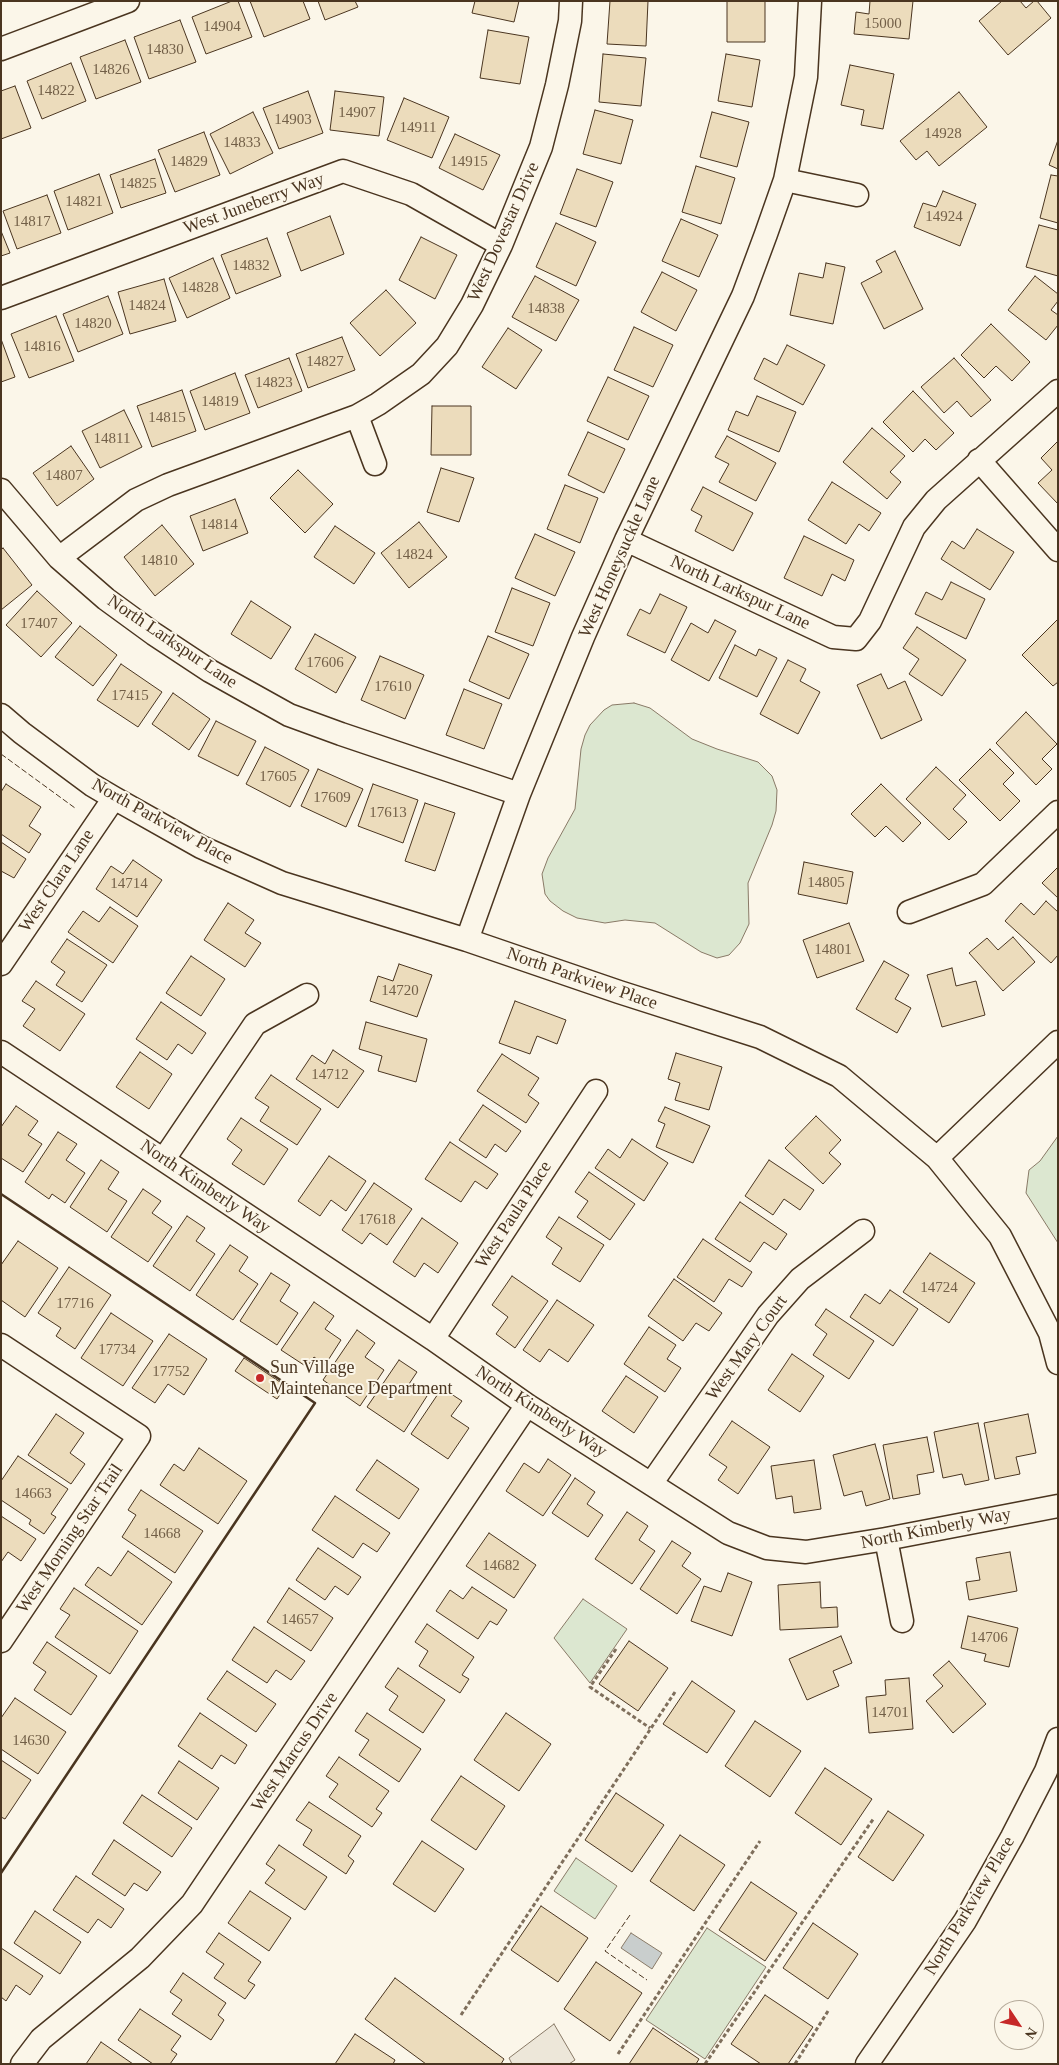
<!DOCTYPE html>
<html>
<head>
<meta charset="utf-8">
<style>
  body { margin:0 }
  #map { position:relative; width:1059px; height:2065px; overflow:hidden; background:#fbf6e9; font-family:Georgia,serif }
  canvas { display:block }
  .frame { position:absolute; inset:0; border:2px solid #4a3520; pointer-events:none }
  .north { position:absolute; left:994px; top:2000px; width:50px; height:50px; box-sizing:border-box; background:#fbf6e9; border:1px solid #b4a999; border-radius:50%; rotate:124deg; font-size:14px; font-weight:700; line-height:20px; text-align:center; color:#4a3520 }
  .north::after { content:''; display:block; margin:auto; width:18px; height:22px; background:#c62828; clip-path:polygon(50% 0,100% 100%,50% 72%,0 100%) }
</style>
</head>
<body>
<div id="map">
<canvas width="1059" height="2065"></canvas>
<div class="frame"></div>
<div class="north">N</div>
</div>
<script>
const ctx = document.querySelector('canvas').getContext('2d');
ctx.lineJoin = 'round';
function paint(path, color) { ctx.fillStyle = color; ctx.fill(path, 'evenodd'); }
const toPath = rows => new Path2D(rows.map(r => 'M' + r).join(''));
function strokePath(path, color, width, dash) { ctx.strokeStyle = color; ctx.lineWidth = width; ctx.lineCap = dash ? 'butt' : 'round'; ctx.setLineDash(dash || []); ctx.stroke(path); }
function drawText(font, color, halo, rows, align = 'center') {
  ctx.font = font + ' Georgia,serif'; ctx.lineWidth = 4; ctx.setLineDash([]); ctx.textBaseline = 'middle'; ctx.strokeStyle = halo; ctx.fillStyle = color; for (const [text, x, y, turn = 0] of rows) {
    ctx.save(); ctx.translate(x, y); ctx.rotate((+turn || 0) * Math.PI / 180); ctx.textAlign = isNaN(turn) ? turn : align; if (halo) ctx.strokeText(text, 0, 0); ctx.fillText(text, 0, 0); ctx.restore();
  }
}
const green = toPath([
  [634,703,650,708,692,739,717,749,758,762,772,776,777,790,776,811,772,825,748,883,749,924,740,943,729,955,717,958,701,952,655,923,625,920,605,923,577,918,563,911,550,901,545,894,542,874,548,858,575,809,581,749,585,735,590,725,604,710,612,705,634,703],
  [1058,1136,1058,1243,1026,1193,1029,1170,1040,1161,1058,1136],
  [583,1599,627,1629,590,1683,554,1638,583,1599],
  [576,1858,617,1886,595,1919,554,1891,576,1858],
  [707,1928,766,1967,705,2059,646,2020,707,1928]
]);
paint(green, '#dce7d0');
strokePath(green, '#887966', 1);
const parking = toPath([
  [554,2024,575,2060,569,2064,512,2064,509,2058,554,2024]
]);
paint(parking, '#ede7d9');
strokePath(parking, '#887966', 1);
const water = toPath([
  [631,1933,662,1953,652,1969,621,1948,631,1933]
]);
paint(water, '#c9cecd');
strokePath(water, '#887966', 1);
const building = toPath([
  [232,1,238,1,252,37,206,54,192,17,232,1],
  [250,1,303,1,310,19,264,37,250,1],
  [318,1,355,1,358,7,325,20,318,1],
  [475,1,519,1,514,22,472,13,475,1],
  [610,1,648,1,646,46,607,44,610,1],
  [727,1,765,1,765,42,727,42,727,1],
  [870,1,913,1,909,39,854,34,856,12,869,14,870,1],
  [1002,1,1020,1,1026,8,1034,1,1037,1,1051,18,1008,55,979,21,1002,1],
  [180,20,196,62,149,79,134,37,180,20],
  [488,30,529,37,520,84,480,78,488,30],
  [125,40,141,82,96,99,80,57,125,40],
  [603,54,646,58,641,106,599,102,603,54],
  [726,54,760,60,752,107,718,101,726,54],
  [71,63,86,101,42,119,27,81,71,63],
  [850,65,894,74,883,129,861,125,864,110,841,105,850,65],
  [15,86,31,128,1,139,1,91,15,86],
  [308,91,323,133,279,149,263,108,308,91],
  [335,91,384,97,379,136,330,130,335,91],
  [959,92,987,127,939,166,927,151,916,160,900,141,959,92],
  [404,98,449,117,432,158,387,140,404,98],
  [595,110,633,120,621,164,583,154,595,110],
  [253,112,273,153,230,174,210,134,253,112],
  [712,112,749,122,737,167,700,157,712,112],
  [204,132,220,175,175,192,158,150,204,132],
  [455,134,500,155,483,190,439,168,455,134],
  [1058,140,1058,169,1049,165,1058,140],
  [155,159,166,193,121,208,110,175,155,159],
  [696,166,735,178,721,224,682,212,696,166],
  [577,169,613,182,596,227,560,214,577,169],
  [99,174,113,213,68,230,54,191,99,174],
  [1051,175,1058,176,1058,223,1040,218,1051,175],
  [943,191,976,204,960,246,914,227,923,203,936,207,943,191],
  [47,195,61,233,17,249,3,211,47,195],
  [330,216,344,254,301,271,287,233,330,216],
  [681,219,718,235,699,277,662,261,681,219],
  [556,223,596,242,576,286,536,267,556,223],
  [1039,225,1058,230,1058,276,1026,267,1039,225],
  [1,231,10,253,1,256,1,231],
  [421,237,457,255,435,299,399,280,421,237],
  [267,238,281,276,236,294,221,255,267,238],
  [895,251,923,309,884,329,861,283,882,272,876,261,895,251],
  [213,258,230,298,187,318,169,278,213,258],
  [826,263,845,267,833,324,790,315,799,273,823,278,826,263],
  [662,272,697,290,676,331,641,312,662,272],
  [535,276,579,300,556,341,512,317,535,276],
  [1035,276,1058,294,1058,301,1051,310,1058,315,1058,325,1046,340,1008,310,1035,276],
  [164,279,176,321,130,334,118,292,164,279],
  [386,290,416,323,380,356,350,323,386,290],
  [108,296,123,334,78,352,63,314,108,296],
  [56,316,74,361,29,378,11,334,56,316],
  [991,324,1030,362,1012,381,996,366,984,378,961,355,991,324],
  [634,327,673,345,653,387,614,370,634,327],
  [508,328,542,350,516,389,482,367,508,328],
  [342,337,355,370,308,388,296,354,342,337],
  [1,339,15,377,1,382,1,339],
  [787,345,825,365,803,405,754,379,764,358,777,365,787,345],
  [289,358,302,391,258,408,245,375,289,358],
  [954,358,991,400,971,417,957,401,944,413,921,387,954,358],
  [235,373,250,413,205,430,190,391,235,373],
  [608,377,649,396,628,440,587,421,608,377],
  [182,390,196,431,152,447,137,406,182,390],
  [913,391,954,433,936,450,925,439,913,452,883,422,913,391],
  [757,396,796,412,779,452,728,430,736,411,748,416,757,396],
  [432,406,471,406,471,455,431,455,432,406],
  [124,410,142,447,100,468,82,431,124,410],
  [872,428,905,456,890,472,901,482,887,499,843,462,872,428],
  [588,432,625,449,604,493,568,475,588,432],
  [727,436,776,463,756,501,719,482,729,464,715,457,727,436],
  [1058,441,1058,504,1038,483,1052,470,1041,458,1058,441],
  [71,446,94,479,57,506,33,473,71,446],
  [441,468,474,478,459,522,427,512,441,468],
  [298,470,333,504,305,533,270,498,298,470],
  [832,482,881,513,869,531,859,524,846,544,808,520,832,482],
  [565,485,598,498,580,543,547,529,565,485],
  [703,487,753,513,733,551,695,531,702,516,691,510,703,487],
  [235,499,248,533,203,551,190,516,235,499],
  [419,522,447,557,409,588,381,553,419,522],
  [162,525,194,564,155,596,124,557,162,525],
  [335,526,375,553,354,584,314,557,335,526],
  [977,529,1014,552,990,590,941,559,952,541,964,549,977,529],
  [535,534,575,552,555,596,515,578,535,534],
  [804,536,854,560,845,581,832,574,822,596,784,578,804,536],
  [3,548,32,585,1,610,1,550,3,548],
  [951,582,985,599,966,639,915,614,926,592,942,600,951,582],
  [512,588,550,603,533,646,495,632,512,588],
  [37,591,72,623,41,657,6,625,37,591],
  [660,594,687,607,665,653,627,635,640,609,650,614,660,594],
  [251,601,291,627,271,659,231,634,251,601],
  [1058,619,1058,682,1053,686,1022,655,1058,619],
  [715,620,736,631,709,681,671,660,691,623,708,633,715,620],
  [80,626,117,655,93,686,55,657,80,626],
  [917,627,966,660,942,696,909,674,919,659,903,648,917,627],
  [315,634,356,657,336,693,295,669,315,634],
  [488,636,529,654,509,699,469,681,488,636],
  [735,645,756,656,759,649,777,658,757,697,719,678,735,645],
  [380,656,424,675,405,719,361,700,380,656],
  [788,660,806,669,800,681,820,692,798,734,760,714,788,660],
  [121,664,162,692,138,727,97,700,121,664],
  [881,674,888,689,905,681,922,720,881,739,857,685,881,674],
  [464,689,502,704,484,749,446,735,464,689],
  [173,693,210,719,189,750,152,724,173,693],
  [1026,712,1057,744,1042,759,1052,769,1036,785,996,743,1026,712],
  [216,721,256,741,238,776,198,756,216,721],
  [265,747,309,770,290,807,246,784,265,747],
  [990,749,1014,773,1003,784,1020,801,1000,821,959,780,990,749],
  [936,767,966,795,953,809,967,822,949,840,906,799,936,767],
  [318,769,363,789,346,827,301,806,318,769],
  [6,784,41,807,29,826,41,834,29,853,1,834,1,792,6,784],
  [373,784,418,800,403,843,358,826,373,784],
  [881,784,921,823,903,842,886,826,875,837,851,814,881,784],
  [425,803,455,813,435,871,405,861,425,803],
  [1,842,26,859,14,878,1,871,1,842],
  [133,860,162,880,137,917,96,889,111,866,123,874,133,860],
  [804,862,853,872,847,904,798,894,804,862],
  [1058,867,1058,898,1042,883,1058,867],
  [1046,901,1058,912,1058,955,1051,963,1005,921,1021,903,1034,915,1046,901],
  [228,903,254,920,245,933,261,943,245,967,204,940,228,903],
  [110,907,138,926,113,963,68,932,83,911,99,922,110,907],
  [849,923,864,961,817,978,803,940,849,923],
  [1013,937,1035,962,1003,991,969,953,987,938,998,950,1013,937],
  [67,939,107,965,82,1002,56,985,65,972,51,962,67,939],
  [191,956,225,979,201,1016,166,993,191,956],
  [884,961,909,975,895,999,911,1008,897,1033,856,1009,884,961],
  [399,964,432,975,417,1017,370,1001,378,976,393,981,399,964],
  [952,968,956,986,976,981,985,1015,942,1027,927,975,952,968],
  [36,981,85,1014,60,1051,23,1026,35,1009,22,1001,36,981],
  [515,1001,566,1020,557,1044,537,1036,530,1054,499,1043,515,1001],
  [161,1002,206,1033,192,1054,178,1044,167,1060,136,1039,161,1002],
  [366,1022,427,1039,416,1082,378,1071,382,1056,359,1049,366,1022],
  [333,1050,364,1071,338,1108,296,1079,312,1055,325,1064,333,1050],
  [140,1052,172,1074,149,1109,116,1087,140,1052],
  [676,1053,722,1067,709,1110,675,1100,680,1083,668,1079,676,1053],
  [502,1054,539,1078,528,1095,539,1103,526,1123,477,1091,502,1054],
  [271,1075,321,1109,297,1145,260,1121,269,1107,255,1098,271,1075],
  [483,1105,521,1131,506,1152,495,1144,486,1158,459,1140,483,1105],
  [16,1106,38,1121,28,1135,42,1144,23,1172,1,1158,1,1127,16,1106],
  [665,1107,710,1126,693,1163,656,1147,665,1124,658,1121,665,1107],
  [816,1116,841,1140,829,1153,841,1164,823,1184,785,1148,816,1116],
  [241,1118,288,1149,264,1185,232,1164,242,1150,227,1139,241,1118],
  [58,1132,77,1144,66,1160,85,1173,65,1203,52,1194,49,1199,25,1182,58,1132],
  [632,1139,668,1163,644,1201,595,1168,608,1149,620,1158,632,1139],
  [450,1142,498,1174,487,1189,475,1181,461,1202,425,1179,450,1142],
  [329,1156,366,1181,346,1211,331,1200,320,1216,298,1201,329,1156],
  [101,1160,119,1172,108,1189,127,1201,107,1232,70,1207,101,1160],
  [769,1160,814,1190,800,1210,784,1199,773,1215,745,1196,769,1160],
  [589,1172,635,1204,610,1240,577,1217,588,1201,575,1192,589,1172],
  [374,1183,412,1209,387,1245,370,1233,362,1244,342,1230,374,1183],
  [143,1189,161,1201,152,1213,172,1227,148,1262,111,1237,143,1189],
  [740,1202,787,1234,776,1250,764,1242,750,1262,715,1239,740,1202],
  [187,1216,205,1228,196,1241,215,1254,190,1291,153,1266,187,1216],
  [559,1217,604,1245,580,1282,552,1264,562,1248,546,1237,559,1217],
  [422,1218,458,1243,438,1273,424,1263,415,1277,393,1262,422,1218],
  [703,1239,752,1272,742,1287,729,1279,714,1302,677,1277,703,1239],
  [18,1241,58,1268,25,1317,1,1300,1,1265,18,1241],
  [230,1245,248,1257,239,1271,258,1284,233,1320,196,1295,230,1245],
  [930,1253,975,1283,949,1323,903,1292,930,1253],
  [69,1267,111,1295,75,1349,56,1336,61,1328,38,1313,69,1267],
  [271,1273,290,1285,280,1301,298,1313,277,1345,240,1321,271,1273],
  [512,1276,548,1301,515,1348,496,1334,508,1317,492,1305,512,1276],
  [674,1279,722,1313,709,1331,696,1323,683,1341,648,1316,674,1279],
  [890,1290,918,1309,893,1346,850,1317,865,1294,880,1304,890,1290],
  [557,1300,594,1325,568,1362,549,1349,540,1362,523,1350,557,1300],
  [314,1302,334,1316,325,1329,341,1340,325,1365,314,1357,307,1367,281,1350,314,1302],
  [826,1309,874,1341,849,1379,813,1355,827,1334,815,1325,826,1309],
  [111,1313,153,1341,123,1386,81,1358,111,1313],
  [649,1327,676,1345,667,1359,681,1368,665,1392,624,1364,649,1327],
  [357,1330,375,1343,365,1357,384,1370,360,1406,323,1380,357,1330],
  [169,1334,207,1359,184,1395,168,1384,155,1403,132,1388,169,1334],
  [792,1354,824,1376,800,1412,768,1390,792,1354],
  [244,1358,286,1386,277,1399,235,1371,244,1358],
  [399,1360,417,1372,409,1384,427,1396,404,1432,367,1407,399,1360],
  [626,1376,658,1397,634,1433,602,1411,626,1376],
  [442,1388,462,1401,451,1416,469,1428,448,1459,411,1434,442,1388],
  [56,1414,84,1433,70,1453,85,1464,71,1484,28,1455,56,1414],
  [1028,1414,1036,1453,1016,1457,1020,1474,995,1479,984,1423,1028,1414],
  [732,1421,770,1447,738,1494,718,1480,727,1467,709,1455,732,1421],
  [978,1423,989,1480,965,1485,962,1474,943,1478,934,1432,978,1423],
  [927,1437,934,1472,917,1475,920,1494,893,1499,883,1445,927,1437],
  [875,1444,890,1499,866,1506,862,1491,844,1496,833,1455,875,1444],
  [199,1448,247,1481,218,1524,160,1485,174,1464,184,1471,199,1448],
  [18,1456,68,1489,51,1514,56,1517,44,1534,29,1524,31,1520,1,1500,1,1481,18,1456],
  [548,1459,571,1475,543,1516,506,1491,524,1463,539,1473,548,1459],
  [377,1460,419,1489,399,1519,356,1490,377,1460],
  [814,1460,821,1509,794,1513,792,1496,776,1499,771,1466,814,1460],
  [575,1478,595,1492,587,1504,603,1515,588,1537,552,1513,575,1478],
  [141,1490,203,1531,175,1573,122,1537,136,1515,128,1510,141,1490],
  [335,1496,390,1533,377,1552,363,1543,353,1558,312,1530,335,1496],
  [627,1512,648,1526,639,1540,655,1551,632,1584,595,1559,627,1512],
  [1,1516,36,1539,21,1561,8,1552,1,1562,1,1516],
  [489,1533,536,1565,514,1598,466,1566,489,1533],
  [672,1541,691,1553,682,1566,701,1579,677,1614,640,1589,672,1541],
  [318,1548,361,1577,348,1595,335,1586,325,1600,296,1580,318,1548],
  [128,1551,172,1582,142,1625,85,1585,98,1567,111,1576,128,1551],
  [1010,1552,1017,1591,969,1600,966,1582,980,1580,976,1558,1010,1552],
  [728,1573,752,1582,732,1636,691,1621,704,1586,721,1592,728,1573],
  [820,1582,821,1608,837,1607,838,1627,780,1630,778,1585,820,1582],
  [472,1587,507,1610,497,1625,490,1621,478,1639,436,1611,450,1590,463,1599,472,1587],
  [74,1588,138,1631,110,1674,55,1637,70,1615,60,1609,74,1588],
  [289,1588,333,1618,311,1651,267,1622,289,1588],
  [968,1616,1018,1628,1009,1667,984,1661,986,1654,961,1648,968,1616],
  [427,1624,474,1657,462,1675,469,1679,460,1693,419,1666,428,1651,415,1642,427,1624],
  [254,1627,305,1661,291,1680,276,1670,267,1683,232,1660,254,1627],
  [841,1636,852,1663,833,1671,839,1686,807,1700,789,1659,841,1636],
  [629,1641,668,1668,638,1711,599,1684,629,1641],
  [47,1642,97,1676,71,1715,34,1690,46,1672,33,1663,47,1642],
  [949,1661,986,1704,953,1733,926,1701,943,1686,933,1675,949,1661],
  [398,1668,445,1700,423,1733,389,1710,398,1696,385,1687,398,1668],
  [227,1671,276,1704,256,1732,207,1699,227,1671],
  [909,1678,913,1729,869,1733,866,1697,886,1695,885,1680,909,1678],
  [692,1681,735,1711,707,1753,663,1724,692,1681],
  [15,1698,66,1732,38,1774,1,1749,1,1718,15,1698],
  [200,1713,247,1745,235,1764,221,1755,212,1769,178,1746,200,1713],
  [367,1713,421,1749,399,1782,359,1755,369,1740,355,1731,367,1713],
  [506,1713,551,1744,519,1791,474,1760,506,1713],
  [755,1721,801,1751,770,1797,725,1766,755,1721],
  [339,1757,389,1791,376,1809,382,1813,372,1827,329,1797,338,1784,326,1776,339,1757],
  [1,1760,31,1780,5,1819,1,1817,1,1760],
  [179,1761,219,1788,197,1820,158,1793,179,1761],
  [825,1768,872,1799,841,1845,795,1813,825,1768],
  [461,1776,505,1806,476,1850,431,1820,461,1776],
  [616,1793,664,1825,632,1872,585,1840,616,1793],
  [142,1795,192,1828,172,1857,123,1823,142,1795],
  [309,1802,361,1836,348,1856,354,1861,346,1874,303,1845,312,1830,296,1820,309,1802],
  [888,1811,924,1835,893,1881,858,1857,888,1811],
  [680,1835,725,1865,694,1911,650,1881,680,1835],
  [114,1840,161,1872,147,1891,134,1883,125,1896,92,1874,114,1840],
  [422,1841,464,1869,435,1912,393,1884,422,1841],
  [279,1845,327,1877,305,1910,265,1883,275,1870,266,1864,279,1845],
  [76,1876,124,1909,111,1928,98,1919,88,1933,53,1910,76,1876],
  [751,1882,797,1913,765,1961,719,1930,751,1882],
  [250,1891,291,1918,269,1951,228,1923,250,1891],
  [541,1906,588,1938,558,1982,511,1950,541,1906],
  [35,1911,81,1942,60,1974,14,1943,35,1911],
  [813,1923,858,1954,828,1999,783,1968,813,1923],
  [219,1933,261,1962,248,1981,255,1985,245,1999,214,1978,224,1964,206,1952,219,1933],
  [1,1948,43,1976,30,1995,16,1985,6,2001,1,1997,1,1948],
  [596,1962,642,1993,610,2041,564,2009,596,1962],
  [183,1973,226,2003,218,2015,224,2020,211,2040,172,2014,182,2000,170,1992,183,1973],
  [395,1978,504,2059,501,2064,426,2064,365,2019,395,1978],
  [765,1995,813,2027,788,2064,761,2064,731,2044,765,1995],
  [140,2009,181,2036,171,2050,177,2054,170,2064,153,2064,118,2040,140,2009],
  [653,2028,699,2059,696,2064,629,2064,653,2028],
  [355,2034,395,2060,393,2064,335,2064,355,2034],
  [101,2042,133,2064,86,2064,101,2042]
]);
paint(building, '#ecdcbc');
strokePath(building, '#4a3520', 1);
const minor = toPath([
  [1,49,128,1],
  [785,180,857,195],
  [1,298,343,171,411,194,501,245],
  [357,416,375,464],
  [979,460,1058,550],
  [1,490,59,558,106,599,154,634,210,671,289,715,341,734,519,794],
  [626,540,833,637,856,639,870,621,914,527,936,500,1058,391],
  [59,558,136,500,168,485,357,416,378,404,421,374,447,346,472,305,501,245,541,147,557,85,570,21,571,1],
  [1,715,22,733,92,785,114,798,201,847,282,883,467,940,619,992,760,1037,839,1076,937,1158,1000,1236,1050,1333,1058,1363],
  [909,912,983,884,1058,812],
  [467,940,519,794,583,637,626,540,743,296,766,234,785,180,806,77,810,1],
  [1,964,114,798],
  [1,1052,433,1339,527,1405,728,1533,767,1548,806,1552,886,1539,1058,1506],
  [937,1158,1058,1042],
  [164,1159,255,1024,307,995],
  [433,1339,596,1091],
  [1,1345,139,1436,1,1641],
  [651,1484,768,1315,800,1279,863,1231],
  [886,1539,902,1621],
  [22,2064,41,2039,140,1958,192,1904,527,1405],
  [867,2064,965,1921,1012,1837,1046,1771,1058,1739]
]);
strokePath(minor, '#4a3520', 25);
strokePath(toPath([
  [616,1649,590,1687,650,1728],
  [461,2015,675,1692],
  [618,2054,760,1841],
  [705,2064,874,1818],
  [795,2064,828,2011]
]), '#7f6f5c', 3, [4, 2.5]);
strokePath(minor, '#fbf6e9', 22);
strokePath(toPath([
  [1,754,75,808],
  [630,1915,605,1951,647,1980]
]), '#4a3520', 1, [6, 2.5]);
strokePath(toPath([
  [1,1194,315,1403,1,1873]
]), '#4a3520', 2.5);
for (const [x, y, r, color] of [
  [260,1378,5,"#c62828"]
]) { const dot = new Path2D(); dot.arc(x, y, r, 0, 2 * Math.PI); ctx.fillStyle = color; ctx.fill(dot); strokePath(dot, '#fbf6e9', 2); }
drawText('15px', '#725f47', null, [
  ["15000",883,24],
  ["14904",222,27],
  ["14830",165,50],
  ["14826",111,70],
  ["14822",56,91],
  ["14907",357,113],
  ["14903",293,120],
  ["14911",418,128],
  ["14928",943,134],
  ["14833",242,143],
  ["14829",189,162],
  ["14915",469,162],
  ["14825",138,184],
  ["14821",84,202],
  ["14924",944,217],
  ["14817",32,222],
  ["14832",251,266],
  ["14828",200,288],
  ["14824",147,306],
  ["14838",546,309],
  ["14820",93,324],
  ["14816",42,347],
  ["14827",325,362],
  ["14823",274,383],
  ["14819",220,402],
  ["14815",167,418],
  ["14811",112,439],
  ["14807",64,476],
  ["14814",219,525],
  ["14824",414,555],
  ["14810",159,561],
  ["17407",39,624],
  ["17606",325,663],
  ["17610",393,687],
  ["17415",130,696],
  ["17605",278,777],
  ["17609",332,798],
  ["17613",388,813],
  ["14805",826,883],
  ["14714",129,884],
  ["14801",833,950],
  ["14720",400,991],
  ["14712",330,1075],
  ["17618",377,1220],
  ["14724",939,1288],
  ["17716",75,1304],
  ["17734",117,1350],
  ["17752",171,1372],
  ["14663",33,1494],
  ["14668",162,1534],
  ["14682",501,1566],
  ["14657",300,1620],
  ["14706",989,1638],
  ["14701",890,1713],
  ["14630",31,1741]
]);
drawText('18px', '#4a3520', '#fbf6e9', [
  ["West Juneberry Way",254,204,-20],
  ["West Dovestar Drive",504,232,-66],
  ["West Honeysuckle Lane",620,557,-66],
  ["North Larkspur Lane",740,593,25],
  ["North Larkspur Lane",172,642,34],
  ["North Parkview Place",162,822,29],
  ["West Clara Lane",57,881,-56],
  ["North Parkview Place",582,979,19],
  ["North Kimberly Way",205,1187,34],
  ["West Paula Place",514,1215,-57],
  ["West Mary Court",747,1348,-54],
  ["North Kimberly Way",541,1412,33],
  ["North Kimberly Way",936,1529,-11],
  ["West Morning Star Trail",70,1539,-56],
  ["West Marcus Drive",295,1752,-56],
  ["North Parkview Place",970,1906,-59]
]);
drawText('18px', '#4a3520', '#fbf6e9', [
  ["Sun Village",270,1368],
  ["Maintenance Department",270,1389]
], 'left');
</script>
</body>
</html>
